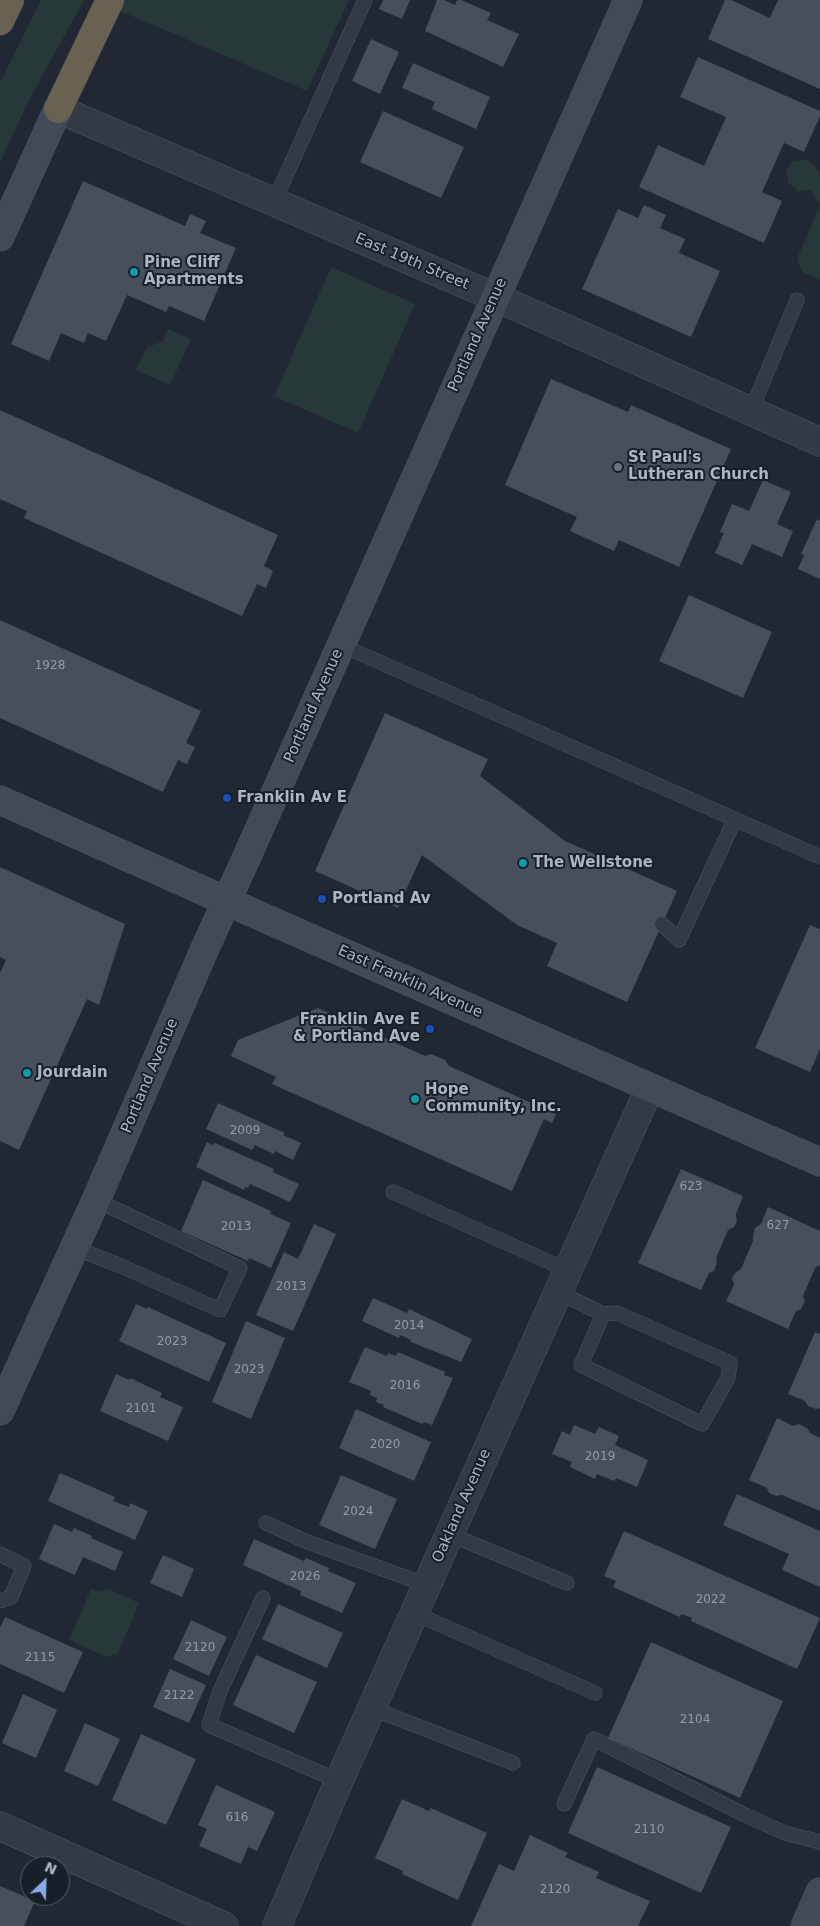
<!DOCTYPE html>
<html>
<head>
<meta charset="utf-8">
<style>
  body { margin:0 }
  #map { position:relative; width:820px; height:1926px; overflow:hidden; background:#212833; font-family:"DejaVu Sans",sans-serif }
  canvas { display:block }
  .north { position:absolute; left:20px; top:1856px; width:50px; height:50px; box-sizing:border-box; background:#191f29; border:1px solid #555b66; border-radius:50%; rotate:24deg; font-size:14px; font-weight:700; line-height:20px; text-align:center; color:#aeb4c1 }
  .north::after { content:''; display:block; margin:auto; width:18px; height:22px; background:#87aaed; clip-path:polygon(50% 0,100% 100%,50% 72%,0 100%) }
</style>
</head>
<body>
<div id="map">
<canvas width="820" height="1926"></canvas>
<div class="north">N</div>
</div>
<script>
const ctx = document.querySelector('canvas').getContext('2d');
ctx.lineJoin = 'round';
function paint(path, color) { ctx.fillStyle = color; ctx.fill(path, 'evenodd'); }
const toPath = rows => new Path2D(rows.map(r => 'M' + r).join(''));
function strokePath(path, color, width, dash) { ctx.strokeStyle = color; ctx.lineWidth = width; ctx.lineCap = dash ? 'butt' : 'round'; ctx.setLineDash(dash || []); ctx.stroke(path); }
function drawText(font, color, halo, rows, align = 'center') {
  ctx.font = font + ' "DejaVu Sans",sans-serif'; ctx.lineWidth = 4; ctx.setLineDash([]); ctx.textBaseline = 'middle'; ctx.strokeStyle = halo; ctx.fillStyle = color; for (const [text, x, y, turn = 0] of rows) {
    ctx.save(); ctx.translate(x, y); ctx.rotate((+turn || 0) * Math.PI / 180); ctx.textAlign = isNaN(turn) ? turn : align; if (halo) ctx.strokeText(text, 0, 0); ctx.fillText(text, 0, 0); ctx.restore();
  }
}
paint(toPath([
  [41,0,84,0,27,104,0,163,0,83],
  [124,0,349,0,307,91,118,10],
  [808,160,819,172,820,181,820,280,803,273,797,259,820,205,810,190,798,191,788,183,786,170,793,161],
  [331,267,415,304,358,433,274,396],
  [168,329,191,339,170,385,136,370,146,348,163,341],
  [91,1589,99,1592,109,1589,139,1603,118,1653,106,1657,69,1640]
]), '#273838');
paint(toPath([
  [383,0,410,0,402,19,379,9],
  [437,0,444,0,455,5,457,0,461,0,491,13,487,20,519,34,503,67,425,31],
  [725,0,731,0,770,18,778,0,820,0,820,89,708,39],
  [371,39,399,52,380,94,352,81],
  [698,57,820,111,820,116,804,152,784,143,762,192,782,201,764,243,639,187,658,145,704,166,726,117,680,97],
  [413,63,490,97,476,129,432,109,435,102,402,88],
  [383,111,464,147,441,198,360,162],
  [83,181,185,226,190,214,206,221,200,233,236,248,204,321,169,306,166,312,127,295,106,341,88,333,84,343,61,333,49,361,11,344],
  [644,205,666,215,660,228,685,239,679,253,720,271,691,337,582,289,618,209,638,218],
  [551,379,628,412,631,405,731,449,679,567,619,540,614,551,570,531,577,517,505,485],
  [0,410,278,535,264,566,273,571,266,588,257,584,242,616,24,518,27,511,0,499],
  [763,480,791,492,777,524,793,531,782,557,752,544,742,565,715,553,724,533,720,532,732,504,749,511],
  [817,519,820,521,820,579,798,569,804,555,801,554],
  [689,595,772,632,743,698,659,661],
  [0,620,201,711,186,743,195,747,187,764,178,760,163,792,0,718],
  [385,713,488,759,480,776,565,841,677,891,627,1002,547,966,557,943,517,925,422,855,398,908,315,871],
  [0,867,125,924,99,1005,87,999,19,1150,0,1141,0,973,6,960,0,957],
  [810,925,820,929,820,1049,810,1072,755,1048],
  [318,1008,425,1056,431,1054,445,1060,449,1066,556,1114,552,1123,544,1119,512,1191,272,1084,276,1077,231,1056,238,1040],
  [218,1103,285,1133,283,1135,301,1143,293,1160,275,1151,274,1154,255,1145,252,1150,206,1129],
  [207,1142,213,1145,215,1143,274,1169,273,1172,299,1184,290,1202,250,1184,248,1188,245,1187,244,1190,196,1167],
  [681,1169,743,1196,736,1214,737,1221,734,1227,728,1230,716,1258,717,1262,714,1271,709,1273,701,1290,638,1263],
  [203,1180,271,1211,270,1214,291,1223,271,1268,249,1258,248,1261,181,1231],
  [768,1207,820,1231,820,1265,815,1268,803,1296,805,1301,801,1309,796,1311,788,1329,726,1301,734,1285,732,1278,736,1272,741,1269,753,1241,753,1236,755,1228,761,1224],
  [314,1224,336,1234,293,1331,256,1315,284,1252,298,1259],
  [373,1298,407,1313,409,1309,472,1339,461,1362,411,1342,411,1340,400,1335,399,1338,362,1321],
  [136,1304,147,1309,148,1307,226,1343,209,1382,119,1341],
  [246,1321,285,1338,251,1419,212,1402],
  [815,1332,820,1334,820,1408,816,1409,808,1406,805,1401,788,1394],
  [365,1347,387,1356,388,1353,396,1356,398,1352,445,1372,444,1375,453,1378,432,1425,424,1422,422,1424,383,1407,384,1405,376,1402,377,1398,370,1395,371,1391,349,1382],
  [116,1374,129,1380,130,1378,162,1393,160,1397,183,1407,168,1441,100,1411],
  [356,1409,431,1442,414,1481,339,1448],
  [777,1418,793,1426,799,1424,807,1428,810,1433,820,1438,820,1511,782,1495,776,1496,769,1493,767,1488,749,1480],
  [574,1425,595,1434,599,1427,619,1436,615,1445,648,1460,637,1487,616,1478,614,1481,597,1474,595,1479,570,1467,572,1462,552,1454,562,1431,570,1435],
  [60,1473,115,1497,113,1501,129,1507,130,1503,148,1511,135,1540,48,1501],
  [341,1475,397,1499,375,1549,319,1525],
  [737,1494,820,1531,820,1587,782,1570,789,1554,723,1525],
  [54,1524,72,1532,74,1528,92,1536,91,1538,123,1552,115,1571,83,1557,75,1575,39,1559],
  [624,1531,820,1618,797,1669,691,1621,692,1618,681,1614,680,1617,613,1587,616,1581,604,1576],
  [254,1539,304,1561,306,1558,329,1568,328,1571,356,1583,342,1613,300,1595,301,1591,243,1565],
  [163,1555,194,1569,182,1597,150,1583],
  [278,1604,343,1633,327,1668,262,1639],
  [5,1617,83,1652,64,1693,0,1664,0,1628],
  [191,1620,227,1637,209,1676,173,1659],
  [651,1642,783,1701,740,1798,608,1738],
  [256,1655,317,1682,294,1733,233,1705],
  [170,1669,206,1685,189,1723,153,1707],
  [23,1694,57,1710,36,1758,2,1743],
  [85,1723,120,1739,98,1786,64,1771],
  [141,1734,196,1759,166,1825,112,1800],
  [597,1767,731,1827,701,1893,568,1833],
  [216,1785,275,1812,257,1851,248,1847,241,1864,199,1846,207,1829,198,1825],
  [402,1799,429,1811,431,1808,487,1833,458,1900,402,1874,403,1871,375,1858],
  [530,1835,568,1853,565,1857,599,1872,596,1878,650,1901,638,1926,471,1926,499,1864,514,1871],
  [0,1886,35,1901,24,1926,0,1926]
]), '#474f5d');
const lane = toPath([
  [274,202,365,0],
  [751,411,797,300],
  [341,645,820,857],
  [662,924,679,940,735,819],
  [393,1192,567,1270],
  [75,1248,121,1266,220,1310,240,1268,96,1200],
  [558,1292,603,1314,617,1313,730,1363,728,1378,702,1424,581,1365,603,1314],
  [266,1523,305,1541,427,1585],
  [449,1534,567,1583],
  [0,1554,24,1566,11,1597,0,1601],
  [263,1598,220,1691,209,1725,339,1781],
  [414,1613,595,1693],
  [371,1708,513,1763],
  [564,1804,594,1739,745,1815,785,1833,820,1842]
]);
const street = toPath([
  [58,109,495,297,820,442],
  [0,1826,224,1926],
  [277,1926,339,1781,650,1087]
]);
const secondary = toPath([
  [0,237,58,109],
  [0,800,278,924,820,1162],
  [0,1411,96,1200,206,946,245,861,628,0],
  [805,1926,820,1892]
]);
const highway = toPath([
  [0,21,10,0],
  [58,109,110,0]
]);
strokePath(lane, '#515762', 15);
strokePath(street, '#515762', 29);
strokePath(secondary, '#515762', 29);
strokePath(highway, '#3e444f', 29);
strokePath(lane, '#343a44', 14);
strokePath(street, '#343a44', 28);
strokePath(secondary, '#424957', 28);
strokePath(highway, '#696152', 28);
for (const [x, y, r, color] of [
  [134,272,5,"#0f9aa8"],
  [618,467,5,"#6b7280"],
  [227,798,5,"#1a4fb4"],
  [523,863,5,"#0f9aa8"],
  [322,899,5,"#1a4fb4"],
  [430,1029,5,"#1a4fb4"],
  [27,1073,5,"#0f9aa8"],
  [415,1099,5,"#0f9aa8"]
]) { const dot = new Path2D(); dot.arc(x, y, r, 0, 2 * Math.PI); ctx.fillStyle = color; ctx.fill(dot); strokePath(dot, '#191f29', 2); }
drawText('12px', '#949ba8', null, [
  ["1928",50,666],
  ["2009",245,1131],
  ["623",691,1187],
  ["627",778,1226],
  ["2013",236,1227],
  ["2013",291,1287],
  ["2014",409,1326],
  ["2023",172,1342],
  ["2023",249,1370],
  ["2016",405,1386],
  ["2101",141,1409],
  ["2020",385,1445],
  ["2019",600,1457],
  ["2024",358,1512],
  ["2026",305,1577],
  ["2022",711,1600],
  ["2120",200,1648],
  ["2115",40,1658],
  ["2122",179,1696],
  ["2104",695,1720],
  ["616",237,1818],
  ["2110",649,1830],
  ["2120",555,1890]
]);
drawText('15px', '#aeb4c1', '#191f29', [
  ["East 19th Street",412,262,23],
  ["Portland Avenue",478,335,-66],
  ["Portland Avenue",314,706,-66],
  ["East Franklin Avenue",410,982,24],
  ["Portland Avenue",150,1076,-67],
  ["Oakland Avenue",462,1506,-66]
]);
drawText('bold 15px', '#aeb4c1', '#191f29', [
  ["Pine Cliff",144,263],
  ["Apartments",144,280],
  ["St Paul's",628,458],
  ["Lutheran Church",628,475],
  ["Franklin Av E",237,798],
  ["The Wellstone",533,863],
  ["Portland Av",332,899],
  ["Franklin Ave E",420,1020,"right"],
  ["& Portland Ave",420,1037,"right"],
  ["Jourdain",37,1073],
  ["Hope",425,1090],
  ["Community, Inc.",425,1107]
], 'left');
</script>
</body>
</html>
